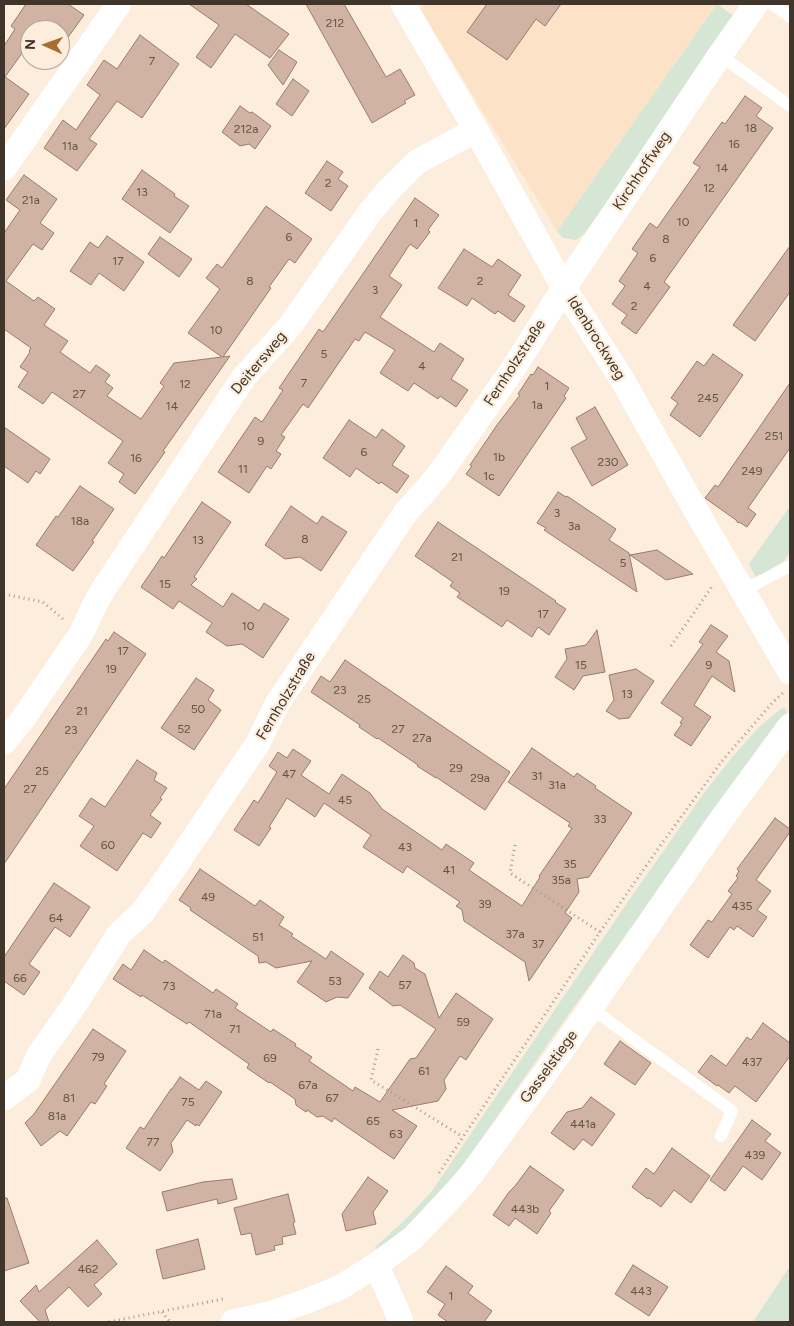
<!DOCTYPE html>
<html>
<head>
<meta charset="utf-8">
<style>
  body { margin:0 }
  #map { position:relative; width:794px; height:1326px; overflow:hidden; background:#fdeddd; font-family:Figtree,sans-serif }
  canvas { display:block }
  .frame { position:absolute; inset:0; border:5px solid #3f352a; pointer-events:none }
  .north { position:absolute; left:20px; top:20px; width:50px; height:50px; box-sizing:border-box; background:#fdeddd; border:1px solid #b1a395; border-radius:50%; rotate:272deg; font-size:14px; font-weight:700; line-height:20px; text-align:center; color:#3f352a }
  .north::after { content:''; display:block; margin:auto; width:18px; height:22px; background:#a86d2f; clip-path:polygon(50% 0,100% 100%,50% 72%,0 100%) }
</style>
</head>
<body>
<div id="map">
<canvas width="794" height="1326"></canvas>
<div class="frame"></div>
<div class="north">N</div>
</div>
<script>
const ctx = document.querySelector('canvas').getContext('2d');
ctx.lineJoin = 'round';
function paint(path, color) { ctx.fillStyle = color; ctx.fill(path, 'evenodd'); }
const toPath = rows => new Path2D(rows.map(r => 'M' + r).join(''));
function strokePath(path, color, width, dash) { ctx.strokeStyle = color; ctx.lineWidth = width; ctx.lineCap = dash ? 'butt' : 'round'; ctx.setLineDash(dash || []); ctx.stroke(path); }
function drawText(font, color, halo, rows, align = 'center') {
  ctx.font = font + ' Figtree,sans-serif'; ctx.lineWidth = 4.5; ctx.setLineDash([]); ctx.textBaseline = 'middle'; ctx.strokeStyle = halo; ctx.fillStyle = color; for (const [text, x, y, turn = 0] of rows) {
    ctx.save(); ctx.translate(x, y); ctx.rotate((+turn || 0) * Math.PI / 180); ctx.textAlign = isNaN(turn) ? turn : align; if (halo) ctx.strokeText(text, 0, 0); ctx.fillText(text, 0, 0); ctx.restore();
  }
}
paint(toPath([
  [425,4,717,4,557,231,420,10]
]), '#fce3c8');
paint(toPath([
  [717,4,738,19,585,233,576,240,563,238,557,231],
  [790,506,790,552,784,561,756,578,749,564],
  [782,708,785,708,787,713,566,1018,475,1148,443,1191,398,1235,377,1251,375,1247,405,1220,432,1191,625,906,704,793,733,756,759,727],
  [790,1266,790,1322,753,1322]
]), '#d5e6d5');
const building = toPath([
  [26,4,68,4,84,15,66,40,60,35,60,30,52,30,43,24,39,30,30,30,30,42,5,77,29,94,4,129,4,46,15,29,11,26,26,4],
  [189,4,246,4,289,34,270,58,235,34,211,68,196,57,219,25,189,4],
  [306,4,344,4,386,77,400,69,415,95,404,101,406,103,372,123,306,4],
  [487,4,561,4,545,26,536,19,507,60,467,32,487,4],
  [140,35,179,64,142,118,117,101,89,139,97,144,77,171,44,148,63,120,76,130,100,95,87,85,104,60,117,69,140,35],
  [279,50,297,62,283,85,268,65,279,50],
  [293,79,309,91,292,116,276,104,293,79],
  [745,96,762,108,756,116,773,128,664,282,670,287,636,334,621,323,627,315,612,304,625,286,619,281,638,253,632,249,650,223,657,228,700,167,693,163,722,122,725,124,745,96],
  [240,106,250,113,252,112,271,126,255,149,249,144,240,146,222,132,240,106],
  [327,161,343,172,338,179,348,186,331,211,305,193,327,161],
  [142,170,175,194,174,196,189,206,170,233,122,199,142,170],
  [24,175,57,199,40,223,54,233,42,250,33,244,6,281,34,301,38,297,55,309,44,325,68,341,60,352,90,373,96,365,110,375,105,382,113,388,107,396,141,419,164,386,160,383,174,363,222,357,188,333,220,289,206,278,217,264,222,268,266,206,312,239,295,263,289,259,269,287,271,288,223,357,230,356,163,451,165,452,135,494,119,482,124,474,108,463,123,441,52,392,43,404,18,387,28,372,20,367,30,352,29,351,31,348,4,329,4,233,20,210,6,200,24,175],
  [415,198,439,215,428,230,430,232,417,249,410,244,389,276,402,285,380,317,434,352,440,343,464,359,451,379,468,390,456,407,440,396,438,399,414,383,408,391,380,373,395,350,365,332,359,341,355,339,308,408,303,404,281,435,285,437,276,451,281,454,271,469,267,466,249,493,218,472,255,417,262,422,283,390,279,388,319,329,323,332,415,198],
  [107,236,144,262,124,291,99,273,91,285,70,271,90,242,98,248,107,236],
  [160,237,192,259,179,277,148,254,160,237],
  [790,246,790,292,755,341,733,325,790,246],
  [464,249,492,267,498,259,521,275,508,295,525,306,514,322,498,311,495,314,472,298,467,306,438,288,464,249],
  [713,354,743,375,700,437,670,415,678,403,671,398,697,361,704,366,713,354],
  [538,367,569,388,564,396,566,398,499,496,466,474,472,466,470,465,497,425,520,395,518,394,531,374,533,375,538,367],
  [790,383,790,448,748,508,756,514,747,527,739,522,738,523,736,520,705,498,715,485,718,487,790,383],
  [595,407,628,465,592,486,571,448,587,439,576,418,595,407],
  [349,420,376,438,382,429,405,446,392,465,409,476,397,493,381,482,379,484,356,468,350,477,323,458,349,420],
  [4,427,50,459,40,474,36,471,28,483,4,466,4,427],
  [80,486,114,509,92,541,94,542,73,571,36,545,56,516,58,517,80,486],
  [558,492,566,497,567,496,616,529,609,540,629,553,637,592,544,530,546,528,537,523,558,492],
  [202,502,231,522,194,577,197,579,191,585,223,607,232,593,259,611,264,603,289,619,263,658,242,644,227,646,206,632,212,623,179,601,173,609,141,587,162,556,164,558,202,502],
  [291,506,317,524,322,516,347,532,321,571,300,557,285,559,265,545,291,506],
  [438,522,556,601,555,602,566,609,549,635,538,627,532,637,507,620,502,627,457,597,460,593,450,586,453,582,415,556,438,522],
  [657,550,693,574,666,580,630,555,657,550],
  [711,625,728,636,716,652,729,661,735,692,712,676,694,705,711,717,691,746,674,735,682,724,680,723,683,718,661,703,703,644,699,642,711,625],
  [597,630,605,672,583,676,574,690,555,677,567,659,565,649,586,645,597,630],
  [114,632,146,654,4,864,4,789,106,639,108,641,114,632],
  [345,660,510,772,485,810,436,777,436,778,417,766,418,765,378,738,377,739,359,727,360,725,311,692,321,676,330,682,345,660],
  [636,669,654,681,629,718,619,719,606,711,614,700,609,675,636,669],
  [196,678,214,690,208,700,221,710,194,750,161,728,196,678],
  [532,748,574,777,577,773,596,786,595,788,632,813,589,877,577,879,579,892,565,913,572,918,529,981,525,962,464,921,462,910,456,906,460,902,407,866,403,873,363,847,371,835,324,803,315,817,287,798,269,827,271,828,259,846,234,830,254,800,258,803,277,772,269,766,278,752,287,758,293,749,311,761,301,775,329,794,342,774,370,793,382,809,410,828,442,850,446,844,474,863,469,870,522,906,540,877,539,876,572,828,568,826,570,823,508,782,532,748],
  [137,760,157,773,154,780,167,788,160,798,162,799,150,815,161,823,151,838,143,833,117,871,80,846,94,826,79,816,91,798,105,807,137,760],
  [775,818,790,829,790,832,756,880,771,891,757,910,767,917,753,937,737,926,734,930,730,927,708,958,690,945,708,920,712,922,732,894,728,891,738,878,736,876,739,871,737,869,775,818],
  [200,869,255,906,260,900,284,917,279,925,293,934,291,936,326,959,331,951,364,974,348,998,337,997,326,1002,297,982,312,961,276,968,266,962,259,963,258,956,190,910,191,908,179,900,200,869],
  [54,883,90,907,70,937,55,927,29,964,40,972,24,995,4,981,4,957,54,883],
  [144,950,163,963,165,960,213,993,216,989,238,1004,235,1008,271,1032,273,1029,296,1044,295,1046,312,1057,309,1061,353,1091,355,1087,380,1102,410,1059,416,1058,436,1029,400,1005,393,1006,369,988,380,971,388,977,403,955,414,963,415,968,425,974,439,1018,456,993,493,1019,466,1060,460,1056,444,1080,446,1089,438,1101,392,1110,417,1126,394,1159,334,1118,332,1122,323,1116,317,1117,307,1110,306,1112,296,1105,295,1099,270,1082,269,1083,247,1068,249,1064,189,1022,187,1024,142,995,141,997,113,979,123,964,131,970,144,950],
  [763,1023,790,1043,790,1056,756,1102,735,1086,729,1093,718,1085,717,1086,698,1072,711,1055,726,1066,747,1037,751,1040,763,1023],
  [93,1029,126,1051,104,1084,107,1086,95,1104,91,1102,67,1136,60,1131,41,1146,25,1123,34,1114,93,1029],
  [620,1041,651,1063,635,1085,604,1064,620,1041],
  [180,1077,199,1090,206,1081,222,1092,199,1126,197,1124,196,1126,187,1120,171,1143,173,1152,160,1171,126,1148,140,1127,144,1129,171,1089,172,1089,180,1077],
  [591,1097,615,1114,592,1146,583,1139,574,1150,551,1133,567,1112,582,1108,591,1097],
  [752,1120,771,1134,765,1141,781,1153,762,1180,743,1166,725,1191,710,1180,752,1120],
  [672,1148,710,1176,691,1203,674,1190,661,1207,649,1198,648,1199,632,1187,646,1168,654,1174,672,1148],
  [530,1166,564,1190,549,1211,551,1213,537,1234,515,1218,509,1226,493,1215,509,1192,515,1186,530,1166],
  [368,1177,388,1191,373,1212,376,1224,346,1231,342,1214,368,1177],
  [232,1179,237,1199,218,1204,217,1199,167,1211,162,1192,203,1182,232,1179],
  [288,1194,295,1222,293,1223,296,1234,282,1237,283,1244,274,1246,275,1250,256,1255,251,1233,241,1235,234,1208,288,1194],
  [4,1198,7,1198,29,1263,4,1271,4,1198],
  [198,1239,205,1269,163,1279,156,1250,198,1239],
  [97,1240,117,1264,94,1285,102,1294,88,1307,69,1287,45,1310,49,1322,40,1322,20,1301,36,1285,39,1292,97,1240],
  [633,1265,668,1287,649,1316,615,1294,633,1265],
  [446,1266,473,1286,468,1293,492,1311,484,1322,448,1322,438,1315,445,1304,427,1292,446,1266]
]);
paint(building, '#d0b3a2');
strokePath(building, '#997b69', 1);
strokePath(toPath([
  [4,594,43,602,63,619],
  [671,646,713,585],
  [515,845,510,873,600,932],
  [378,1049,371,1080,463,1137],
  [439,1173,600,932,660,846,722,761,773,702,783,693],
  [162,1312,170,1322],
  [109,1322,223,1299]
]), '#a89a8d', 3, [1, 4]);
strokePath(toPath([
  [772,4,790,17],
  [720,55,790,106],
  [742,591,790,566],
  [591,1008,732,1111,721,1136]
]), '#fff', 12);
strokePath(toPath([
  [403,4,476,130,564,288,623,381,691,502,790,672],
  [4,168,119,4],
  [4,742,20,723,81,634,95,604,103,590,244,377,290,326,371,211,387,192,417,162,476,130],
  [4,1098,28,1080,39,1055,77,1001,119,934,142,913,167,878,258,743,277,704,406,512,427,489,443,469,515,366,564,288,720,55,756,4],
  [376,1265,397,1311,401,1322],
  [233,1322,269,1314,307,1301,341,1287,376,1265,413,1238,456,1192,471,1175,557,1057,718,824,790,726]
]), '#fff', 25);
drawText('12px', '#635448', null, [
  ["212",335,23],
  ["7",152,61],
  ["18",751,128],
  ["212a",246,129],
  ["16",734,144],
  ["11a",70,146],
  ["14",722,168],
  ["2",328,183],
  ["12",709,188],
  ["13",142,192],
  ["21a",31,200],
  ["10",683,222],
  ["1",416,223],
  ["6",289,237],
  ["8",666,239],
  ["6",653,258],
  ["17",118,261],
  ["8",250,281],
  ["2",480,281],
  ["4",647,286],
  ["3",375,290],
  ["2",634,306],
  ["10",216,330],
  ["5",324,354],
  ["4",422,366],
  ["7",304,383],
  ["12",185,384],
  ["1",547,386],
  ["27",79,394],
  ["245",708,398],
  ["1a",537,405],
  ["14",172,406],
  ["251",774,436],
  ["9",261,441],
  ["6",364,452],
  ["1b",499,457],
  ["16",136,458],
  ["230",608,462],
  ["11",243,469],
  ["249",752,471],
  ["1c",489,476],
  ["3",557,513],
  ["18a",80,521],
  ["3a",574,526],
  ["8",305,539],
  ["13",198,540],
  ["21",457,557],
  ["5",623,563],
  ["15",165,584],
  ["19",504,591],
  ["17",543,614],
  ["10",248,626],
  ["17",123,651],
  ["15",581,665],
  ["9",709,665],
  ["19",111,669],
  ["23",340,690],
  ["13",627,694],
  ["25",364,699],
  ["50",198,709],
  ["21",82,711],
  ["52",184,729],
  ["27",398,729],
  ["23",71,730],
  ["27a",422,738],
  ["29",456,768],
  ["25",42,771],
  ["47",289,774],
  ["31",537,776],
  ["29a",480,778],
  ["31a",557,785],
  ["27",30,789],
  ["45",345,800],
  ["33",600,819],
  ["60",108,845],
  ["43",405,847],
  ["35",570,864],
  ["41",449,870],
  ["35a",561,880],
  ["49",208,897],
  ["39",485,904],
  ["435",742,906],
  ["64",56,918],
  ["37a",515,934],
  ["51",258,937],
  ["37",538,944],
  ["66",20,978],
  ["53",335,981],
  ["57",405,985],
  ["73",169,986],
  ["71a",213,1014],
  ["59",463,1022],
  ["71",235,1029],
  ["79",98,1057],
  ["69",270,1058],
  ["437",752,1062],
  ["61",424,1071],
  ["67a",308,1085],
  ["81",69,1098],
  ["67",332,1098],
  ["75",188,1102],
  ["81a",57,1116],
  ["65",373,1121],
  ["441a",583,1124],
  ["63",396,1134],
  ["77",153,1142],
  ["439",755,1155],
  ["443b",525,1209],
  ["462",88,1269],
  ["443",641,1291],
  ["1",451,1296]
]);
drawText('15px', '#3f352a', '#fdeddd', [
  ["Kirchhoffweg",642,171,-56],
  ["Idenbrockweg",596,338,58],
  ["Deitersweg",259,363,-50],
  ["Fernholzstraße",515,363,-57],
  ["Fernholzstraße",286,696,-59],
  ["Gasselstiege",549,1067,-54]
]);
</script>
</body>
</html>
